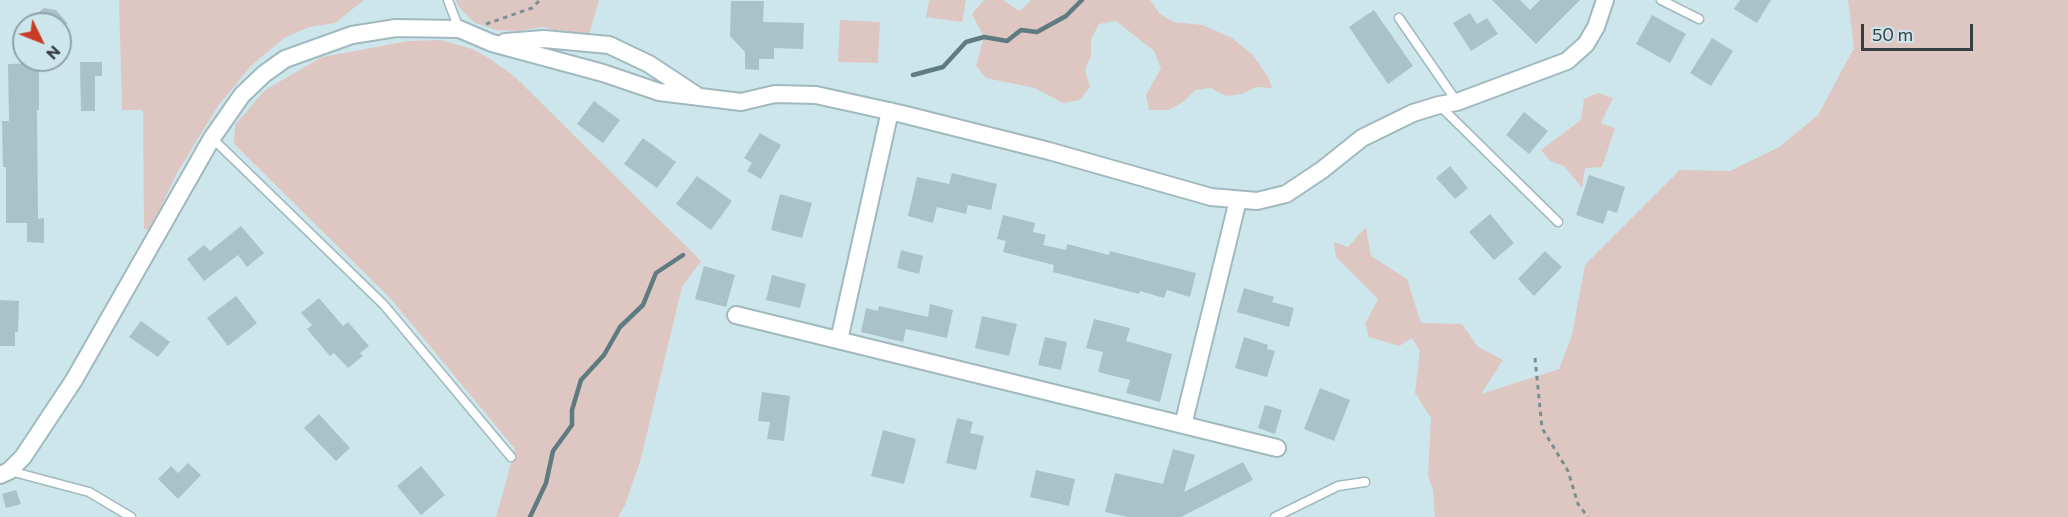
<!DOCTYPE html>
<html>
<head>
<meta charset="utf-8">
<style>
  body { margin:0 }
  #map { position:relative; width:2068px; height:517px; overflow:hidden; background:#cde6ec; font-family:Commissioner,sans-serif }
  canvas { display:block }
  .north { position:absolute; left:12px; top:12px; width:60px; height:60px; box-sizing:border-box; background:#cde6ec; border:2px solid #90a3a8; border-radius:50%; rotate:133deg; font-size:16px; font-weight:700; line-height:24px; text-align:center; color:#353f41 }
  .north::after { content:''; display:block; margin:auto; width:21px; height:27px; background:#c83c27; clip-path:polygon(50% 0,100% 100%,50% 72%,0 100%) }
  .scale { position:absolute; left:1861px; top:24px; width:112px; height:27px; box-sizing:border-box; border:3px solid #353f41; border-top:0; padding-left:8px; font-size:18px; line-height:21px; white-space:nowrap; color:#353f41; -webkit-text-stroke:4px #cde6ec; paint-order:stroke }
</style>
</head>
<body>
<div id="map">
<canvas width="2068" height="517"></canvas>
<div class="north">N</div>
<div class="scale">50 m</div>
</div>
<script>
const ctx = document.querySelector('canvas').getContext('2d');
ctx.lineJoin = 'round';
function paint(path, color) { ctx.fillStyle = color; ctx.fill(path, 'evenodd'); }
const toPath = rows => new Path2D(rows.map(r => 'M' + r).join(''));
function strokePath(path, color, width, dash) { ctx.strokeStyle = color; ctx.lineWidth = width; ctx.lineCap = dash ? 'butt' : 'round'; ctx.setLineDash(dash || []); ctx.stroke(path); }
paint(toPath([
  [119,0,364,0,335,23,309,27,284,38,251,66,218,106,176,175,150,230,144,229,143,110,122,110],
  [456,0,599,0,588,38,542,27,519,31,497,30,475,23,458,6],
  [929,0,966,0,962,22,926,17],
  [984,0,1003,0,1019,11,1030,2,1030,0,1150,0,1160,14,1174,22,1203,25,1232,38,1253,55,1268,77,1272,88,1256,87,1242,94,1226,96,1211,88,1195,90,1183,102,1169,110,1149,110,1146,95,1161,68,1154,51,1116,21,1099,24,1091,39,1091,56,1085,70,1090,87,1080,100,1063,103,1035,88,986,78,976,66,984,37,972,14],
  [1848,0,2068,0,2068,517,1435,517,1433,490,1428,476,1431,418,1415,393,1420,351,1412,338,1399,346,1369,337,1365,324,1378,299,1336,257,1334,242,1348,247,1366,227,1371,256,1407,279,1421,323,1462,324,1478,347,1503,360,1481,394,1559,369,1572,335,1585,265,1680,170,1730,171,1779,147,1818,115,1854,48],
  [840,20,880,22,878,63,838,62],
  [441,40,472,49,487,57,514,76,701,261,682,287,640,462,625,505,618,517,496,517,515,449,391,299,234,144,235,125,265,90,322,57,408,41],
  [1598,93,1613,98,1601,123,1615,128,1602,167,1585,168,1582,188,1564,166,1550,161,1541,150,1581,120,1584,99]
]), '#dec7c2');
strokePath(toPath([
  [913,75,943,67,966,42,984,37,1007,41,1021,30,1037,32,1066,16,1082,0],
  [530,517,546,483,553,451,572,425,572,410,581,380,604,355,620,327,643,305,656,273,683,255]
]), '#5e7b81', 4.5);
paint(toPath([
  [1492,0,1520,0,1530,10,1540,0,1580,0,1536,44],
  [1740,0,1771,0,1757,23,1734,9],
  [731,1,764,1,763,22,804,23,803,49,774,48,774,59,759,59,759,70,745,69,745,52,730,36],
  [44,8,56,10,68,24,24,24],
  [1374,10,1413,66,1388,84,1349,27],
  [1470,13,1477,24,1487,18,1498,34,1471,51,1453,23],
  [1652,15,1686,34,1670,63,1636,44],
  [1712,38,1733,51,1711,86,1690,73],
  [80,62,102,62,102,76,95,76,95,111,81,111],
  [39,63,39,110,37,110,38,219,44,218,44,243,27,242,27,223,6,223,6,167,3,167,2,121,9,121,8,64],
  [594,101,620,120,603,143,577,124],
  [1524,112,1548,131,1529,154,1506,135],
  [760,133,781,145,761,179,747,171,752,163,744,158],
  [643,138,676,162,657,188,624,164],
  [1450,166,1468,188,1455,199,1436,178],
  [952,173,997,184,991,210,968,205,966,214,937,207,933,223,908,216,917,177,949,184],
  [1589,175,1625,187,1617,213,1608,210,1603,224,1576,215],
  [697,176,732,201,711,230,676,204],
  [780,194,812,203,802,238,771,230],
  [1490,214,1514,243,1494,260,1469,232],
  [1003,215,1035,223,1033,232,1046,235,1043,245,1066,250,1067,244,1109,255,1110,251,1196,273,1190,297,1167,290,1164,298,1140,291,1139,294,1053,272,1054,265,1003,252,1006,241,997,239],
  [241,226,264,253,247,267,238,255,204,281,187,259,204,245,210,251],
  [901,250,923,256,919,274,897,268],
  [1545,251,1562,267,1534,296,1518,279],
  [704,266,735,275,726,307,695,299],
  [772,275,806,284,800,308,766,300],
  [1244,288,1274,297,1272,302,1294,308,1289,327,1237,312],
  [236,296,257,323,228,346,207,318],
  [319,298,343,326,348,322,369,346,360,353,363,356,348,368,334,353,330,356,307,329,312,325,301,313],
  [0,300,19,301,18,332,15,332,15,346,0,346],
  [930,304,953,310,947,338,906,329,903,342,861,332,866,308,878,311,879,306,928,317],
  [982,316,1017,324,1009,356,975,348],
  [1094,319,1130,328,1126,341,1172,354,1160,402,1126,393,1130,380,1098,372,1103,352,1086,348],
  [141,321,170,342,158,357,129,337],
  [1045,337,1067,342,1061,370,1038,365],
  [1244,337,1268,345,1267,349,1275,351,1267,377,1235,368],
  [1320,388,1350,400,1334,441,1304,429],
  [762,392,790,396,784,441,767,439,770,422,758,421],
  [1265,405,1282,410,1275,434,1258,428],
  [319,414,350,448,336,461,304,428],
  [957,418,973,422,970,433,984,436,976,470,946,463],
  [883,430,916,439,904,484,871,476],
  [1173,449,1195,455,1184,492,1243,462,1253,480,1181,517,1128,517,1105,512,1115,473,1163,484],
  [188,463,201,475,178,499,158,479,171,466,178,473],
  [421,466,445,495,421,515,397,486],
  [1036,470,1075,479,1069,506,1030,497],
  [16,490,21,504,6,508,2,494]
]), '#a9c2c8');
const service = toPath([
  [448,0,459,29],
  [1661,0,1699,19],
  [1399,18,1457,102],
  [1439,105,1558,222],
  [212,138,384,305,511,457],
  [10,471,89,492,131,517],
  [1275,517,1338,486,1365,482]
]);
const minor = toPath([
  [505,42,544,39,609,45,649,64,696,95],
  [736,315,1277,448],
  [839,340,890,111],
  [1183,425,1238,200],
  [0,475,9,471,23,457,74,380,212,138,242,95,264,74,285,59,352,35,396,28,459,29,492,43,603,73,659,92,741,102,775,94,816,95,902,114,1049,151,1211,197,1257,201,1286,194,1322,170,1362,138,1413,113,1439,105,1457,102,1567,61,1586,44,1596,27,1605,0]
]);
strokePath(service, '#a0b9bf', 11);
strokePath(minor, '#a0b9bf', 20);
strokePath(toPath([
  [486,24,532,8,540,0],
  [1535,358,1542,428,1568,471,1578,504,1588,517]
]), '#7d8e92', 3, [4.5, 4.5]);
strokePath(service, '#fff', 8);
strokePath(minor, '#fff', 16);
</script>
</body>
</html>
